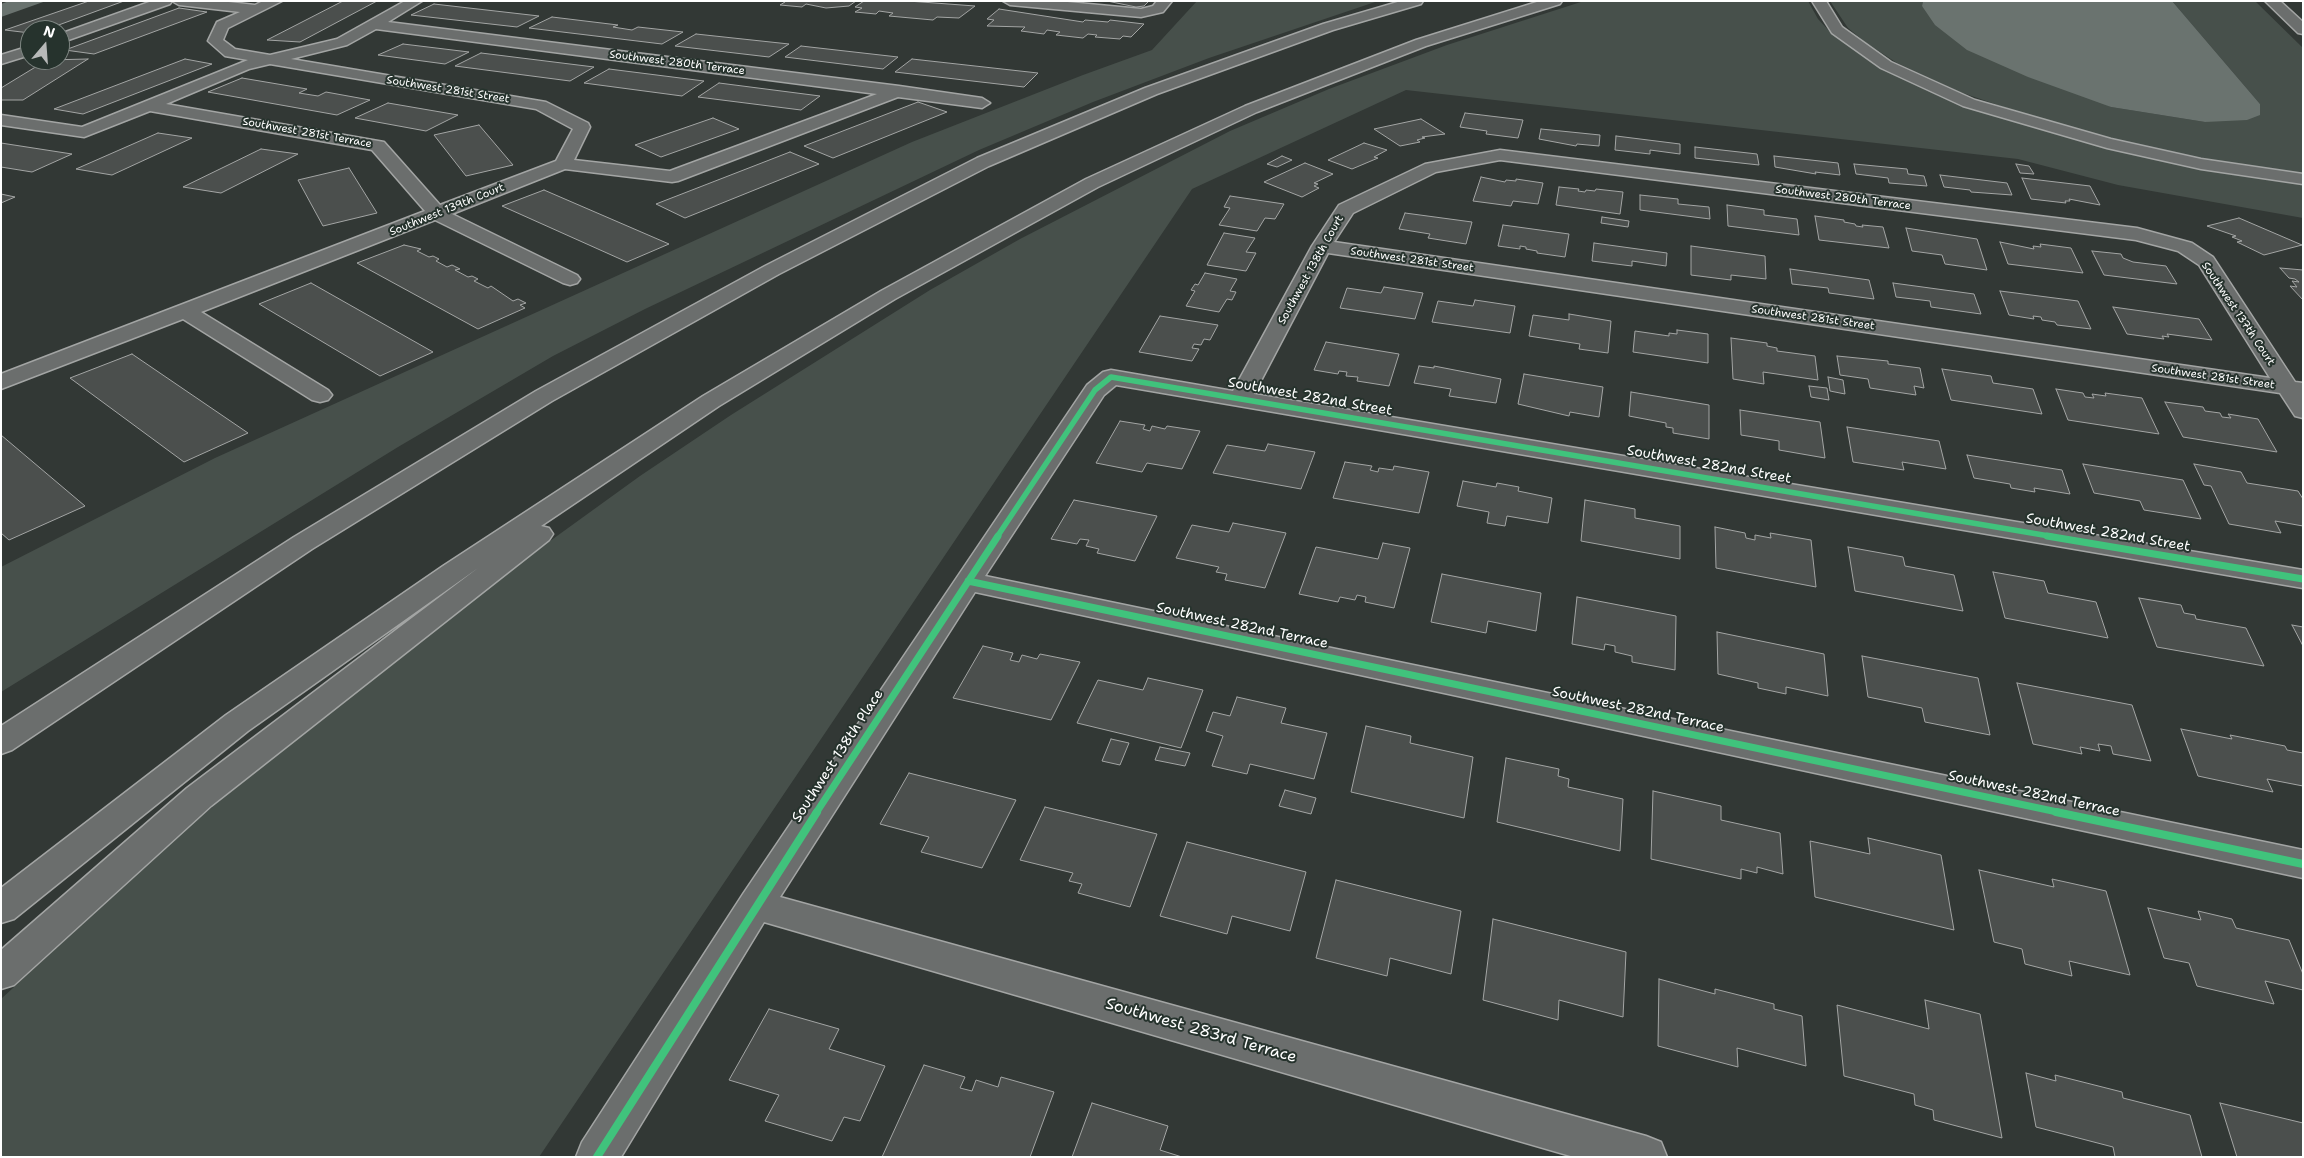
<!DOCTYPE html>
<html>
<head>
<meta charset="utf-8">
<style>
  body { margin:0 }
  #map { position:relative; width:2304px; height:1158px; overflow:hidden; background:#323835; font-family:"Shantell Sans",sans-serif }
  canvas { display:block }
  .frame { position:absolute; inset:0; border:2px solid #fff; pointer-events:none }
  .north { position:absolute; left:20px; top:20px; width:50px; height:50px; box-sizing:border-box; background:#26332d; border:1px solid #7d8581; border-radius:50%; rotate:18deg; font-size:14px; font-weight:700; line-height:20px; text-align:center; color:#fff }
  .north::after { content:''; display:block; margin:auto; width:18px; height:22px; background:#b7b9b8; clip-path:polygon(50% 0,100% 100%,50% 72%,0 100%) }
</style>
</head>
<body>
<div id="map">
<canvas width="2304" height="1158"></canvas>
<div class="frame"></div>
<div class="north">N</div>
</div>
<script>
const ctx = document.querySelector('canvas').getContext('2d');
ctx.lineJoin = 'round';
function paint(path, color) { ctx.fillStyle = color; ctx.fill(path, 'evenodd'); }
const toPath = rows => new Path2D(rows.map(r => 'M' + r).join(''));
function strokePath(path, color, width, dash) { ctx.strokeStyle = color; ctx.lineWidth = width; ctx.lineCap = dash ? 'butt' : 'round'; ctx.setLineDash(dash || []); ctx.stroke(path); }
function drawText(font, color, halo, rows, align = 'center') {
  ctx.font = font + ' "Shantell Sans",sans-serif'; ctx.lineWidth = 4; ctx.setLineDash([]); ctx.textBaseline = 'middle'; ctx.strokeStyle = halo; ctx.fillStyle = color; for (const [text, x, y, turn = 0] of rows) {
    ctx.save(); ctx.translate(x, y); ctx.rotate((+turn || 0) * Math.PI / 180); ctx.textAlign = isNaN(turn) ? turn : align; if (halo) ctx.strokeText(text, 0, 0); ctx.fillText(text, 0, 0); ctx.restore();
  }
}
paint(toPath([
  [1197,1,1378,1,1209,58,1093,102,979,150,645,309,553,356,398,447,1,692,1,567,215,458,912,142,1083,75,1152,50],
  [1584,1,1808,1,1818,19,1831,33,1868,59,2024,123,2103,146,2303,184,2303,218,2118,185,2018,159,1406,90,1192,189,539,1157,1,1157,1,999,187,828,275,755,539,549,640,476,731,415,930,290,1020,239,1230,131,1329,89,1447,45],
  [1830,1,1923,1,1922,6,2111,107,2205,122,2260,104,2172,1,2255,1,2303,48,2303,175,2199,158,2109,138,2030,116,1960,92,1897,63,1865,42,1848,28]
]), '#47504b');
paint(toPath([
  [9,1,46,1,1,17,1,4],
  [1923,1,2172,1,2260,104,2260,115,2247,120,2205,122,2111,107,2028,77,1967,50,1935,25,1922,6]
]), '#6a736f');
const building = toPath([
  [89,1,124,1,45,30,30,30,30,33,5,30,89,1],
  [343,1,377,1,300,42,267,40,343,1],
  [780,1,856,1,849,6,826,8,806,4,802,7,780,5,785,2,780,1],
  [864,1,908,1,975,6,959,18,937,17,933,20,889,16,893,13,879,11,876,14,855,12,862,8,855,7,864,1],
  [1107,1,1149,1,1144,6,1136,7,1107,1],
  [434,4,539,16,517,27,411,15,434,4],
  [179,8,207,12,94,54,65,50,179,8],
  [999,9,1083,22,1085,20,1108,22,1110,20,1144,24,1131,37,1123,36,1120,39,1095,37,1097,35,1088,34,1083,38,1056,35,1060,32,1047,30,1044,34,1021,31,1025,27,987,26,994,20,987,19,999,9],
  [552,17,618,25,613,27,632,30,638,27,683,32,662,44,529,28,552,17],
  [696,34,789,44,769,57,675,46,696,34],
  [403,44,469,52,445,64,378,55,403,44],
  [801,46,898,57,883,69,785,57,801,46],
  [481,53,594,67,570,81,455,66,481,53],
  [88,59,23,100,1,100,1,88,47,60,88,59],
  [185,59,212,64,83,114,54,109,185,59],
  [912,59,1038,73,1024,87,895,72,912,59],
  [609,69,704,81,682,96,584,83,609,69],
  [242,78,307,89,299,93,318,96,326,92,370,100,337,115,208,92,242,78],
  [719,83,820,96,801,110,698,97,719,83],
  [918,102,947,112,833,158,804,146,918,102],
  [388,103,458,115,426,131,355,118,388,103],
  [1465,113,1523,120,1518,138,1486,134,1487,131,1460,127,1465,113],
  [713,118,739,129,661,157,635,145,713,118],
  [1421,119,1445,134,1422,137,1425,138,1417,140,1420,142,1400,146,1374,129,1421,119],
  [479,125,513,165,466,176,434,135,479,125],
  [1541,129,1600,135,1599,146,1577,144,1576,146,1539,139,1541,129],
  [158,133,192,138,112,175,76,169,158,133],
  [1616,136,1680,144,1680,154,1650,150,1650,154,1615,150,1616,136],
  [1,143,72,154,32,172,1,167,1,143],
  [1364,143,1387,150,1374,157,1378,158,1352,169,1328,160,1364,143],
  [1695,147,1757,154,1759,165,1695,158,1695,147],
  [261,149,298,154,221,193,183,187,261,149],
  [790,152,819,164,685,218,656,204,790,152],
  [1282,156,1292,160,1277,167,1267,164,1282,156],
  [1774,156,1838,163,1840,175,1815,172,1816,174,1775,167,1774,156],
  [1305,163,1333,174,1314,183,1318,184,1314,186,1319,188,1302,197,1264,182,1305,163],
  [1854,164,1907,169,1908,174,1924,176,1927,186,1889,183,1888,178,1856,174,1854,164],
  [2016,164,2029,166,2034,174,2020,173,2016,164],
  [349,168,377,213,323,226,298,180,349,168],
  [1940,175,2007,183,2012,195,1971,192,1970,190,1944,187,1940,175],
  [1481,177,1505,182,1506,180,1516,181,1516,179,1543,183,1538,204,1513,201,1511,206,1473,201,1481,177],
  [2022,178,2090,186,2100,205,2069,199,2070,201,2065,201,2066,203,2031,199,2022,178],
  [1559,187,1579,189,1578,191,1585,192,1586,190,1595,191,1596,189,1623,192,1620,214,1556,205,1559,187],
  [544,190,669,244,627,262,502,206,544,190],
  [1,194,15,197,1,203,1,194],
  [1640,195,1678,199,1678,204,1709,207,1710,219,1640,210,1640,195],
  [1230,196,1284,204,1275,219,1265,218,1257,231,1219,225,1230,208,1224,207,1230,196],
  [1727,205,1764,210,1764,215,1797,219,1799,235,1728,226,1727,205],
  [1405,213,1472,222,1466,244,1428,238,1430,234,1399,229,1405,213],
  [1815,216,1844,220,1844,222,1855,224,1856,226,1863,227,1862,225,1883,227,1889,248,1819,240,1815,216],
  [1602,217,1629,221,1628,227,1601,223,1602,217],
  [2239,218,2302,245,2264,255,2237,242,2242,241,2232,237,2236,236,2207,226,2239,218],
  [1503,225,1569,234,1565,257,1537,253,1537,251,1526,249,1526,247,1520,246,1520,249,1498,246,1503,225],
  [1906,228,1977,239,1987,270,1945,264,1942,255,1912,251,1906,228],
  [1224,233,1255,238,1246,252,1256,253,1246,271,1207,265,1224,233],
  [2000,242,2034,249,2033,246,2041,247,2040,244,2071,248,2083,273,2008,264,2000,242],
  [1594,243,1667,253,1666,266,1632,261,1632,266,1592,261,1594,243],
  [404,245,421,249,417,251,429,257,433,256,439,259,436,261,447,267,452,265,460,269,455,270,468,277,472,276,478,279,474,281,488,288,491,286,513,301,518,299,526,303,520,305,525,308,478,329,357,263,404,245],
  [1691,246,1765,256,1766,279,1731,275,1731,280,1691,275,1691,246],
  [2092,251,2121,254,2123,258,2133,262,2166,266,2177,284,2104,275,2092,251],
  [2280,268,2303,270,2303,300,2290,286,2297,287,2292,281,2299,282,2295,279,2289,278,2280,268],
  [1790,269,1869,280,1874,299,1829,293,1828,288,1792,284,1790,269],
  [1205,273,1237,279,1230,291,1236,292,1232,300,1227,299,1219,312,1186,306,1195,291,1191,290,1195,284,1198,285,1205,273],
  [311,283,433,352,380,376,259,304,311,283],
  [1893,283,1974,294,1981,314,1931,307,1930,301,1896,297,1893,283],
  [1384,287,1423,293,1415,319,1340,308,1347,288,1381,293,1384,287],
  [2000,291,2078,301,2091,329,2057,325,2055,322,2042,320,2041,317,2033,316,2034,319,2009,315,2000,291],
  [1475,300,1515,306,1510,333,1432,322,1438,301,1473,306,1475,300],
  [2113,307,2199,319,2212,340,2167,334,2169,337,2162,336,2164,339,2127,334,2113,307],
  [1569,314,1611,321,1608,353,1579,349,1580,344,1529,336,1533,315,1569,320,1569,314],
  [1160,316,1218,325,1210,340,1204,339,1201,345,1194,344,1192,348,1199,349,1192,361,1139,352,1160,316],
  [1677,330,1708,334,1708,363,1633,352,1635,331,1669,336,1669,333,1677,334,1677,330],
  [1731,338,1767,343,1767,346,1777,348,1777,351,1815,356,1818,380,1763,372,1764,384,1733,379,1731,338],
  [1326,342,1399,354,1389,386,1357,381,1358,377,1346,376,1347,372,1339,371,1338,374,1314,370,1326,342],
  [132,354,248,433,184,462,70,378,132,354],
  [1837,356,1888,361,1888,364,1920,368,1924,388,1914,386,1916,395,1870,388,1868,379,1840,375,1837,356],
  [1419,366,1434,368,1434,366,1501,379,1496,403,1449,396,1451,389,1414,383,1419,366],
  [1942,369,1991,376,1993,383,2033,389,2042,414,1951,400,1942,369],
  [1524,374,1603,387,1599,417,1570,412,1569,416,1518,404,1524,374],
  [1828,377,1843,380,1845,394,1830,391,1828,377],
  [1809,386,1827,388,1829,400,1811,397,1809,386],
  [2056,389,2083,393,2085,397,2094,398,2092,394,2106,396,2105,393,2142,398,2159,434,2068,420,2056,389],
  [1631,392,1709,405,1709,439,1673,433,1673,428,1666,427,1666,423,1629,416,1631,392],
  [2165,402,2203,407,2205,411,2220,413,2222,417,2231,418,2228,414,2258,419,2277,452,2183,437,2165,402],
  [1740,410,1820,422,1825,458,1779,450,1779,441,1741,435,1740,410],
  [1120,421,1145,425,1143,429,1150,431,1152,426,1165,429,1167,426,1200,431,1182,469,1147,463,1142,472,1096,463,1120,421],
  [1847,427,1939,441,1946,469,1902,462,1904,470,1853,462,1847,427],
  [1,435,85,506,9,540,1,533,1,435],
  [1268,444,1315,452,1301,489,1213,473,1227,445,1265,451,1268,444],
  [1967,455,2062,470,2070,494,2034,488,2035,492,2011,488,2010,484,1974,478,1967,455],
  [1345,462,1372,466,1370,470,1378,472,1379,468,1393,470,1394,466,1429,472,1419,513,1333,498,1345,462],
  [2083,464,2183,480,2201,519,2144,510,2140,501,2094,493,2083,464],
  [2194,464,2241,472,2247,483,2298,491,2303,499,2303,526,2275,521,2281,533,2229,524,2211,486,2204,485,2194,464],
  [1463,481,1496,487,1497,483,1519,487,1518,491,1552,498,1548,523,1507,516,1505,526,1487,523,1489,512,1457,506,1463,481],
  [1074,500,1157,516,1135,561,1097,553,1099,549,1086,546,1089,540,1080,539,1077,544,1051,539,1074,500],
  [1585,500,1635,509,1635,518,1680,526,1680,559,1581,541,1585,500],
  [1233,523,1286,533,1265,588,1225,580,1227,574,1216,572,1219,567,1176,558,1192,525,1229,532,1233,523],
  [1715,527,1745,533,1746,538,1755,540,1755,535,1771,538,1770,533,1811,540,1816,587,1716,568,1715,527],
  [1383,543,1410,548,1394,608,1365,602,1366,597,1357,595,1355,600,1340,597,1338,602,1299,594,1316,547,1378,559,1383,543],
  [1848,547,1903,557,1905,566,1954,575,1963,611,1855,591,1848,547],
  [1993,572,2044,581,2048,593,2096,602,2108,638,2005,618,1993,572],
  [1442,574,1541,593,1536,631,1488,621,1486,633,1431,622,1442,574],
  [1577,597,1676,616,1675,670,1632,662,1632,656,1615,652,1615,646,1605,644,1604,650,1572,644,1577,597],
  [2139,598,2181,605,2184,613,2195,615,2196,619,2246,628,2264,666,2157,647,2139,598],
  [2292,625,2303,627,2303,646,2292,625],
  [1717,632,1824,654,1828,696,1786,687,1786,694,1758,688,1758,683,1718,674,1717,632],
  [983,646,1013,653,1010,660,1019,662,1022,655,1037,659,1040,654,1080,662,1051,720,953,698,983,646],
  [1862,656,1978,678,1990,735,1925,722,1922,708,1868,697,1862,656],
  [1148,678,1203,690,1181,748,1077,723,1098,680,1143,690,1148,678],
  [2017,683,2132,705,2151,761,2113,754,2111,746,2098,744,2100,751,2080,747,2082,754,2033,744,2017,683],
  [1237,697,1286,708,1281,723,1327,733,1314,779,1250,764,1247,774,1212,766,1223,736,1206,731,1213,712,1230,716,1237,697],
  [1366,726,1411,736,1410,743,1473,757,1464,818,1351,792,1366,726],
  [2181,729,2232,739,2230,735,2285,746,2287,750,2303,753,2303,786,2267,779,2273,792,2198,776,2181,729],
  [1111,739,1129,743,1120,765,1102,761,1111,739],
  [1160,747,1190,753,1185,766,1155,760,1160,747],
  [1506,758,1559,769,1558,776,1569,779,1568,787,1623,799,1620,851,1497,822,1506,758],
  [909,773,1016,800,982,868,921,852,929,837,880,824,909,773],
  [1285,790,1316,798,1311,814,1279,806,1285,790],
  [1653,791,1721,806,1721,820,1780,833,1783,874,1757,867,1757,873,1741,869,1741,879,1651,859,1653,791],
  [1045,807,1157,834,1130,907,1078,893,1082,884,1069,881,1073,873,1020,860,1045,807],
  [1868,838,1941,855,1954,930,1815,897,1810,841,1870,854,1868,838],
  [1187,842,1306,872,1290,931,1232,916,1227,934,1160,916,1187,842],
  [1979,870,2054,887,2052,879,2106,891,2130,975,2069,961,2072,976,2025,964,2022,949,1994,942,1979,870],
  [1336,880,1461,911,1451,974,1390,958,1387,976,1316,958,1336,880],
  [2148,908,2201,920,2198,911,2232,919,2236,928,2289,940,2303,974,2303,990,2265,981,2274,1004,2197,986,2189,963,2164,958,2148,908],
  [1493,919,1626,952,1623,1017,1559,1000,1558,1020,1483,1000,1493,919],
  [1659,979,1715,994,1715,989,1774,1004,1774,1009,1802,1016,1806,1066,1737,1048,1738,1067,1658,1046,1659,979],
  [1925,1000,1980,1014,2002,1138,1934,1120,1933,1110,1915,1105,1914,1094,1844,1076,1837,1005,1929,1029,1925,1000],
  [769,1009,839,1029,829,1049,885,1066,860,1121,844,1117,832,1141,765,1121,779,1095,729,1080,769,1009],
  [924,1065,965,1077,960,1088,972,1091,976,1080,998,1087,1001,1077,1054,1092,1030,1157,882,1157,924,1065],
  [2026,1073,2056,1081,2055,1075,2122,1092,2123,1098,2190,1115,2202,1157,2115,1157,2113,1147,2036,1127,2026,1073],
  [1092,1103,1168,1126,1160,1150,1182,1157,1072,1157,1092,1103],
  [2220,1103,2303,1123,2303,1157,2237,1157,2220,1103]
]);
paint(building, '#4b4f4d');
strokePath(building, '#a3a5a4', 1);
const street = toPath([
  [152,1,172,1,170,4,60,43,60,34,152,1],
  [172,1,220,1,255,5,263,1,282,1,228,28,223,40,235,49,270,55,337,39,405,1,422,1,388,22,899,86,982,98,990,103,982,108,898,97,678,181,672,182,565,169,452,214,577,275,580,279,577,283,570,285,563,283,435,220,201,312,328,390,332,395,328,400,320,402,312,400,183,319,1,389,1,374,425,211,372,150,150,111,84,137,1,125,1,115,82,127,248,60,225,56,208,41,217,22,240,12,179,5,172,1],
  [376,29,877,94,670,171,574,160,590,127,588,123,546,102,291,59,347,45,376,29],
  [270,64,536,109,573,129,556,161,440,205,384,142,166,104,249,69,270,64],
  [1003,1,1057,1,1141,9,1153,6,1157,1,1172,1,1163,12,1141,17,1010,5,1003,1],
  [30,46,30,55,1,64,1,55,30,46],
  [1500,150,2137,228,2192,243,2213,257,2295,382,2303,383,2303,418,2295,416,2280,393,1328,253,1254,394,2303,570,2303,588,1116,385,1104,395,985,576,2303,850,2303,878,975,592,780,897,1646,1136,1661,1142,1667,1157,1574,1157,764,922,621,1157,576,1157,582,1142,743,894,1087,385,1103,372,1111,370,1233,391,1312,246,1339,205,1425,164,1500,150],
  [1500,160,2136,240,2178,251,2199,265,2270,378,1334,242,1353,213,1436,172,1500,160]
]);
const secondary = toPath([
  [2265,1,2280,1,2303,22,2303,34,2298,33,2265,1]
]);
const highway = toPath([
  [1401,1,1423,1,1421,4,1333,30,1157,94,989,166,779,274,552,401,312,549,12,750,1,754,1,726,294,537,536,391,765,266,977,158,1145,88,1323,24,1401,1],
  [1540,1,1562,1,1560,4,1426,46,1257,112,1098,187,895,299,719,406,541,526,549,528,553,534,549,540,211,806,14,985,1,989,1,950,187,788,478,568,248,731,14,919,1,923,1,888,226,715,443,566,703,396,881,291,1086,179,1245,106,1416,40,1540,1],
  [1812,1,1826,1,1842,27,1891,62,1975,100,2111,139,2201,159,2303,174,2303,184,2201,169,2107,148,1963,106,1881,68,1832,33,1812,1]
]);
strokePath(street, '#a3a5a4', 3);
strokePath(secondary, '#a3a5a4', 3);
strokePath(highway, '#a3a5a4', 3);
paint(street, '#6b6e6d');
paint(secondary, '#6b6e6d');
paint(highway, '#6b6e6d');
strokePath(toPath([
  [997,537,1095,390,1111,377,2055,537]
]), '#40c37c', 5.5);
strokePath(toPath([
  [2047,536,2303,579],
  [968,581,2062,813],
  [816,813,998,536]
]), '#40c37c', 7);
strokePath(toPath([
  [2056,812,2303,864],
  [597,1157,817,812]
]), '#40c37c', 8);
drawText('11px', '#fff', '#26332d', [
  ["Southwest 280th Terrace",677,63,7],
  ["Southwest 281st Street",448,90,9],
  ["Southwest 281st Terrace",307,133,10],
  ["Southwest 280th Terrace",1843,198,7],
  ["Southwest 139th Court",447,210,-22],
  ["Southwest 281st Street",1412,260,8],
  ["Southwest 138th Court",1311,270,-61],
  ["Southwest 137th Court",2238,314,56],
  ["Southwest 281st Street",1813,318,8],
  ["Southwest 281st Street",2213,377,8]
]);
drawText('14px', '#fff', '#26332d', [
  ["Southwest 282nd Street",1310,397,10],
  ["Southwest 282nd Street",1709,465,10],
  ["Southwest 282nd Street",2108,533,10],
  ["Southwest 282nd Terrace",1242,626,12],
  ["Southwest 282nd Terrace",1638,710,12],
  ["Southwest 138th Place",838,756,-57],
  ["Southwest 282nd Terrace",2034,794,12]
]);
drawText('16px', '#fff', '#26332d', [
  ["Southwest 283rd Terrace",1201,1031,16]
]);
</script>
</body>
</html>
